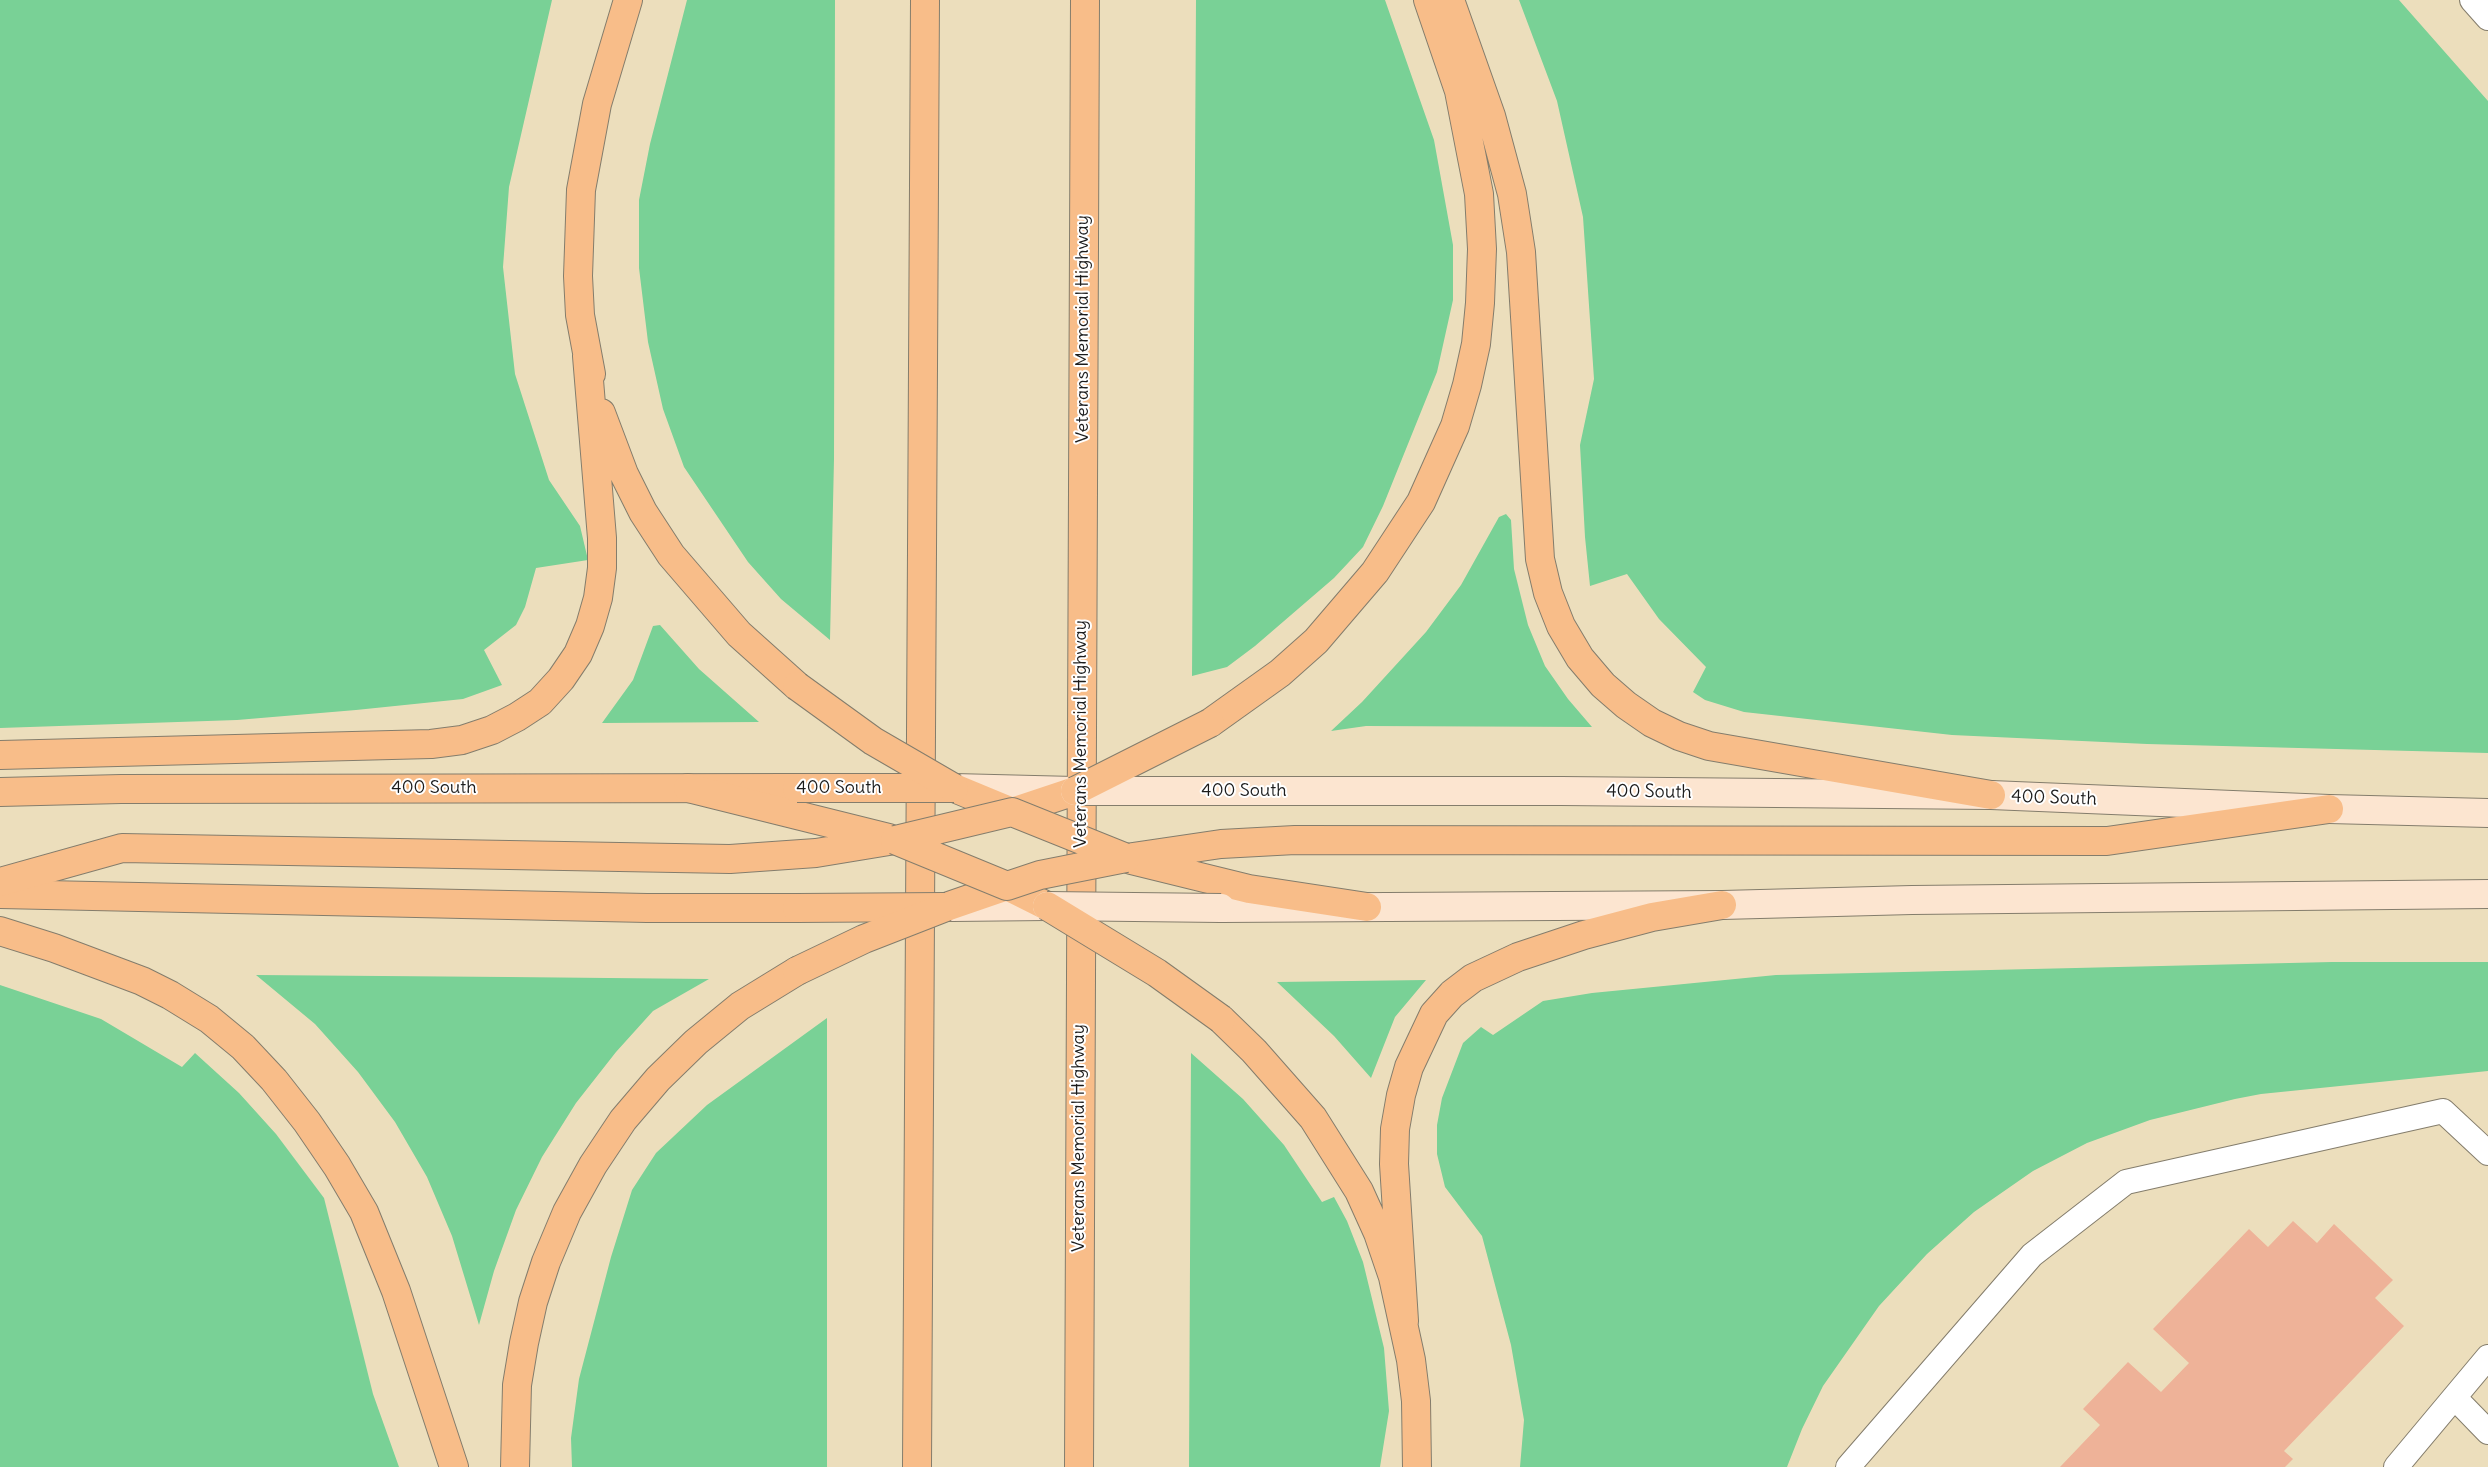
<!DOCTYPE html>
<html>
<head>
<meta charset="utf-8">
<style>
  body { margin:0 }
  canvas { display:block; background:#ecdebc }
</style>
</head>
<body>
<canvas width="2488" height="1467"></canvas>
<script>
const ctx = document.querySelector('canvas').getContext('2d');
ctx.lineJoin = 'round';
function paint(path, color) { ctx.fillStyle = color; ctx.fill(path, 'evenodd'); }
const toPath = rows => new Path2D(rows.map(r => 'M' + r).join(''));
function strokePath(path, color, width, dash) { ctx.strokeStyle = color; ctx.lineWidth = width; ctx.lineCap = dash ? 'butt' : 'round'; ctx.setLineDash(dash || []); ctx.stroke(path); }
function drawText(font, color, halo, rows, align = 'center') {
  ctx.font = font + ' Delius,sans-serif'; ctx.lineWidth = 4; ctx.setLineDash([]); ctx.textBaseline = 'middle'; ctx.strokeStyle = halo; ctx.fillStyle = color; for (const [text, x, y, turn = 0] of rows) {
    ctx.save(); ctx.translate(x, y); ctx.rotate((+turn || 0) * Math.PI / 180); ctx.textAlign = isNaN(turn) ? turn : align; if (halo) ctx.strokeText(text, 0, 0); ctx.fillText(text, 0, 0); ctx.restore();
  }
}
paint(toPath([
  [0,0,552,0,509,187,503,267,515,374,549,480,580,526,588,560,536,568,525,607,516,625,484,650,502,685,463,699,356,710,237,720,0,728],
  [687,0,835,0,834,459,830,640,781,599,748,562,684,467,663,409,648,342,639,268,639,200,650,144],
  [1196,0,1385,0,1434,140,1453,245,1453,300,1437,372,1383,506,1363,547,1334,578,1255,646,1227,667,1192,676],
  [1519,0,2399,0,2488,101,2488,753,2147,744,1952,735,1744,712,1705,700,1693,692,1706,667,1659,619,1627,574,1590,586,1585,537,1580,445,1594,379,1583,217,1557,101],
  [1506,514,1511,520,1514,569,1528,625,1545,666,1568,699,1592,727,1366,726,1331,731,1362,702,1426,632,1461,585,1499,517],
  [660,625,699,669,759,722,602,723,633,680,653,626],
  [2332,962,2488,962,2488,1071,2261,1094,2235,1099,2150,1120,2087,1143,2033,1171,1974,1212,1927,1254,1879,1306,1823,1386,1802,1429,1787,1467,1520,1467,1524,1420,1511,1345,1482,1236,1445,1187,1437,1154,1437,1125,1442,1098,1463,1043,1481,1027,1493,1035,1543,1001,1592,993,1776,975],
  [256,975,508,977,709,979,653,1011,616,1052,576,1103,542,1157,516,1210,494,1271,479,1325,452,1236,427,1177,395,1122,358,1072,315,1024],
  [1426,980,1395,1017,1371,1078,1334,1036,1277,982],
  [0,985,101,1019,182,1067,195,1053,239,1093,276,1134,324,1198,373,1394,399,1467,0,1467],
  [827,1018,827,1467,572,1467,571,1438,579,1379,611,1257,632,1190,656,1153,707,1105],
  [1191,1053,1243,1099,1284,1145,1322,1202,1334,1197,1347,1221,1363,1262,1384,1348,1389,1411,1380,1467,1189,1467]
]), '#79d196');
paint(toPath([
  [2293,1221,2317,1243,2334,1224,2393,1280,2375,1298,2404,1326,2284,1451,2293,1459,2285,1467,2060,1467,2100,1425,2083,1409,2128,1362,2161,1392,2189,1363,2153,1329,2249,1229,2268,1247]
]), '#eeb298');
const service = toPath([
  [2472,0,2488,18],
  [2455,1398,2488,1432],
  [1848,1467,2032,1255,2126,1182,2443,1111,2488,1153],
  [2396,1467,2488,1357]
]);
const secondary = toPath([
  [954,788,1074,791],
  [1221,791,1561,791,1991,795,2329,809,2488,813],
  [952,907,1047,906],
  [1221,908,1722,905,1912,900,2488,894]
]);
const primary = toPath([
  [0,792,121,789,797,788],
  [0,894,647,908,797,908]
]);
const motorway = toPath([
  [1450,0,1491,116,1512,194,1521,252,1540,559,1548,593,1561,626,1580,658,1603,685,1626,705,1652,723,1679,736,1709,746,1991,795],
  [591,374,580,315,578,276,581,190,597,104,628,0],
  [601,413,624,474,643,512,671,555,739,634,797,686],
  [1210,723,1280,673,1316,641,1375,572,1421,502,1455,426,1467,385,1476,344,1480,303,1482,249,1479,194,1459,91,1428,0],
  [0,755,431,744,462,740,492,730,517,717,540,702,561,679,578,654,590,626,598,598,602,568,602,538,587,356],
  [688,788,889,838],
  [954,788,1012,812,1075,791],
  [1126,858,1221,844,1295,840,2107,841,2329,809],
  [1131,860,1249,889,1367,907],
  [0,882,122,848,730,859,816,853,895,840],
  [946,907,1007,886,1047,906],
  [0,931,54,948,142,981,170,995,209,1019,243,1047,274,1080,307,1122,337,1166,364,1212,396,1291,454,1467],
  [1221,1019,1254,1051,1313,1118,1359,1191,1378,1233,1393,1277,1411,1360,1416,1401,1417,1467],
  [1404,1321,1394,1164,1395,1129,1401,1095,1409,1067,1434,1014,1452,994,1473,978,1518,957,1584,935,1652,917,1722,905],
  [515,1467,517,1385,524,1343,533,1302,546,1262,567,1212,593,1165,623,1120,658,1079,696,1042,740,1006,797,971],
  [917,1467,925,0],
  [1079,1467,1085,0]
]);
strokePath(service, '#847d6c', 26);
strokePath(secondary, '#847d6c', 30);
strokePath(primary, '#847d6c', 30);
strokePath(motorway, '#847d6c', 30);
strokePath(service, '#fff', 24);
strokePath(secondary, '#fce5d0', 28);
strokePath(primary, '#f8bd89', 28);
strokePath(motorway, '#f8bd89', 28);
const secondaryBridge = toPath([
  [1075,791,1221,791],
  [1047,906,1221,908]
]);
const primaryBridge = toPath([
  [797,788,954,788],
  [797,908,945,907]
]);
const motorwayBridge = toPath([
  [797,686,873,741,954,788],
  [1075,791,1210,723],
  [895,840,1007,886,1040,875,1126,858],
  [895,840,1012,812,1124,857],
  [1047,906,1157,973,1221,1019],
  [797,971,864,939,946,907]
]);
strokePath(secondaryBridge, '#847d6c', 30, []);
strokePath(primaryBridge, '#847d6c', 30, []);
strokePath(motorwayBridge, '#847d6c', 30, []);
strokePath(secondaryBridge, '#fce5d0', 28);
strokePath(primaryBridge, '#f8bd89', 28);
strokePath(motorwayBridge, '#f8bd89', 28);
drawText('18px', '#1c1c1c', '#fff', [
  ["Veterans Memorial Highway",1083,329,-90],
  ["Veterans Memorial Highway",1081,734,-90],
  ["400 South",434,788],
  ["400 South",839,788],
  ["400 South",1244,791],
  ["400 South",1649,792,1],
  ["400 South",2054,798,2],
  ["Veterans Memorial Highway",1079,1138,-90]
]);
</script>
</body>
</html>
